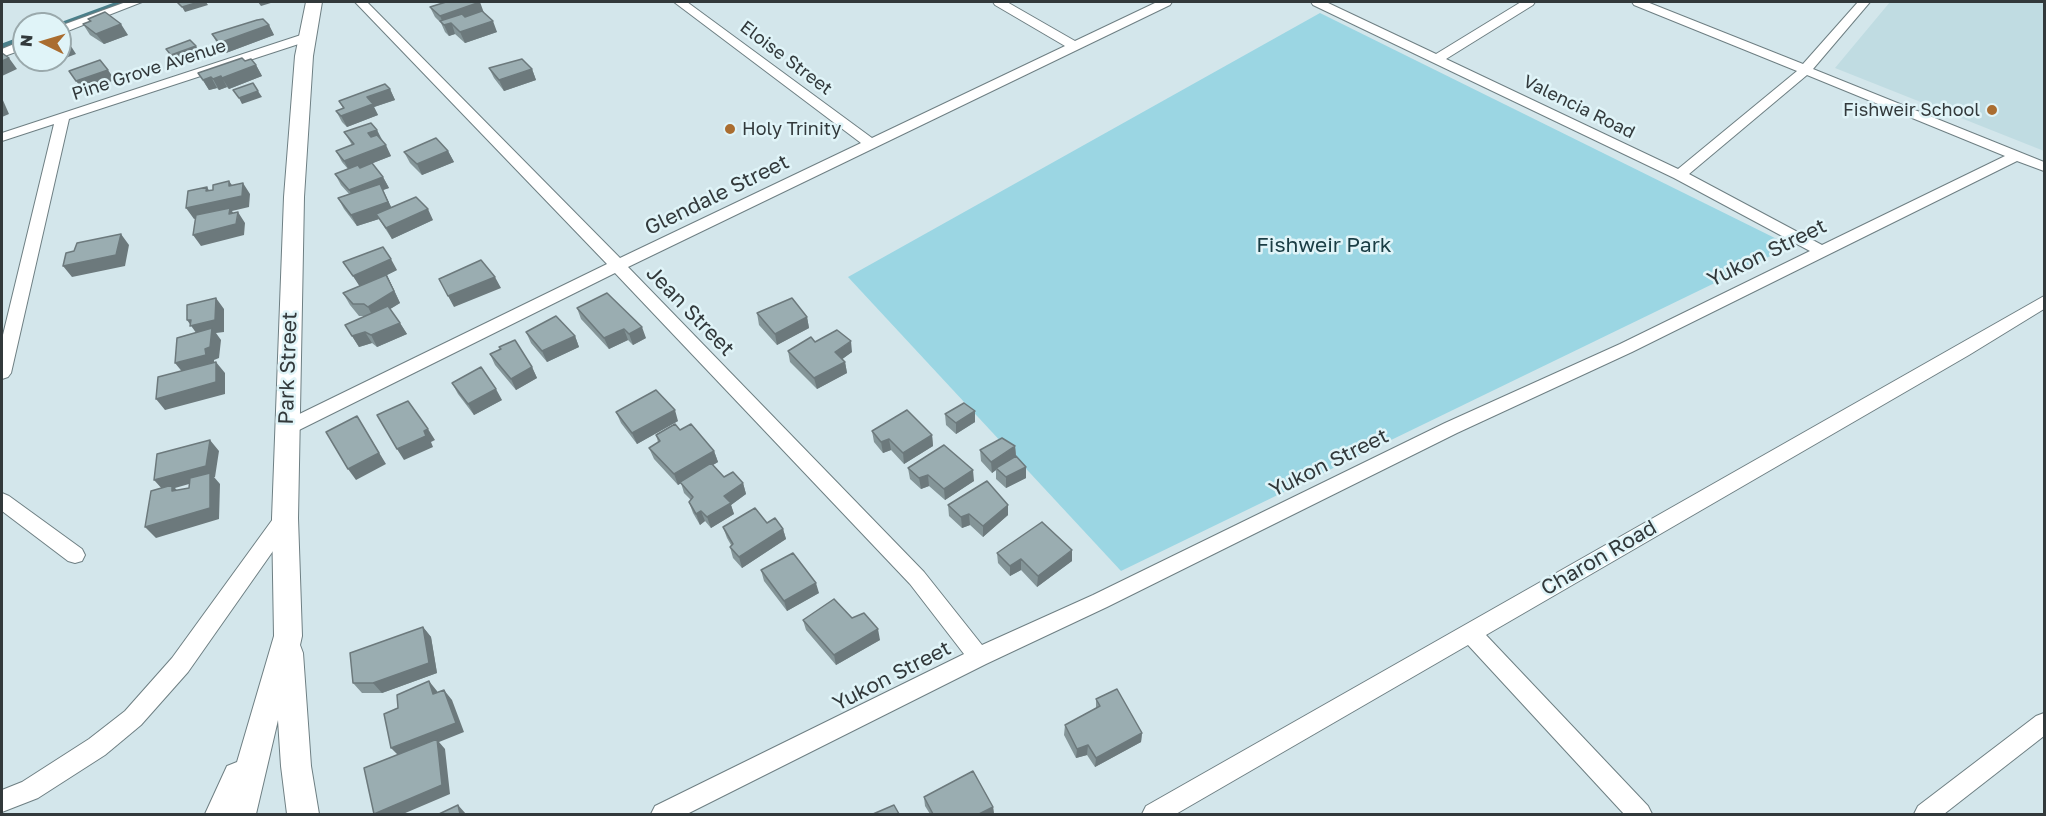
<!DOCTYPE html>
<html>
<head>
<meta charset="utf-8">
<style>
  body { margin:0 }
  #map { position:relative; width:2046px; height:816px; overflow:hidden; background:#d3e6eb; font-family:"Golos Text",sans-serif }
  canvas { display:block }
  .frame { position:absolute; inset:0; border:3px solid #32393b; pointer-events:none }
  .north { position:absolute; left:12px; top:12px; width:60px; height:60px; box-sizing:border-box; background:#e0f4f8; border:2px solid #9aa9ac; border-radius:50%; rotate:275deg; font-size:16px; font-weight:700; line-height:24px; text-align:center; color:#32393b }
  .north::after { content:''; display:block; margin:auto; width:21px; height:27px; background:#aa6d30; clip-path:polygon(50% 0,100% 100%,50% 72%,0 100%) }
</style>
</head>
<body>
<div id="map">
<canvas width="2046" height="816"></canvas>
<div class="frame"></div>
<div class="north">N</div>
</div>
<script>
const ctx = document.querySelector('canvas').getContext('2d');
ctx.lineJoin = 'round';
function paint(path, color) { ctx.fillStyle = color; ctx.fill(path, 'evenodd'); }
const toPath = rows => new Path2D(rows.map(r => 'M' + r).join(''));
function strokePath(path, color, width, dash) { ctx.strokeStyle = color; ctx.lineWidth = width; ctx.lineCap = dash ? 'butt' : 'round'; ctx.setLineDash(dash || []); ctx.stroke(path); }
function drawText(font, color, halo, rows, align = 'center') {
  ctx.font = font + ' "Golos Text",sans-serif'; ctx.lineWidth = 5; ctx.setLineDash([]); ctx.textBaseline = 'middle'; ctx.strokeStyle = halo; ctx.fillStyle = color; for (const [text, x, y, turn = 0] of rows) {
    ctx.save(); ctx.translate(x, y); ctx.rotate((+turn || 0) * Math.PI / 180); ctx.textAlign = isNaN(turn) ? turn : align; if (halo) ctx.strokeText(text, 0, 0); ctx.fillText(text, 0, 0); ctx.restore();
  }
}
paint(toPath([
  [1890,2,2044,2,2044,151,1835,68]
]), '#c0dce2');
paint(toPath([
  [1320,13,1791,246,1121,571,848,277]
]), '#9bd6e3');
strokePath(toPath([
  [60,25,123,2],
  [2,46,24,38]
]), '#4a7f8a', 5);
const minor = toPath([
  [126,2,142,2,60,34,60,26,126,2],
  [355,2,367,2,620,258,861,143,674,2,687,2,872,138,1065,46,995,5,993,2,1007,2,1075,41,1157,2,1172,2,1170,5,628,267,924,572,982,645,1093,595,1445,423,1620,344,1810,251,1674,178,1313,5,1311,2,1326,2,1436,54,1521,2,1535,2,1533,5,1446,59,1678,169,1797,71,1634,5,1632,2,1647,2,1803,64,1858,2,1870,2,1813,69,2044,162,2044,171,2017,161,1632,352,1457,433,1107,607,986,664,687,814,651,814,655,806,964,654,910,584,615,273,293,433,287,435,281,433,278,428,281,423,607,264,355,2],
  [1807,75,2005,156,1822,245,1689,174,1807,75],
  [307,33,311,34,313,37,311,40,69,119,11,373,8,377,2,379,2,339,54,124,2,141,2,133,307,33],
  [24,40,24,49,2,57,2,49,24,40],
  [2044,296,2044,309,1969,355,1486,635,1648,806,1652,814,1624,814,1468,645,1176,814,1142,814,1146,806,2044,296],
  [2,493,9,496,82,549,85,555,82,561,75,563,68,561,2,511,2,493],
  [285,510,292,512,295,518,292,524,188,672,141,725,105,755,38,798,2,812,2,790,22,782,89,739,125,711,172,658,278,512,285,510],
  [2044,713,2044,736,1944,814,1914,814,1918,806,2036,716,2044,713]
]);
const tertiary = toPath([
  [306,2,322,2,313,56,304,197,298,518,302,636,300,645,303,653,311,766,319,814,287,814,281,766,278,720,256,814,205,814,227,766,237,762,274,636,272,518,284,197,295,56,306,2]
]);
strokePath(minor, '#6e7f83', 2);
strokePath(tertiary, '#6e7f83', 2);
paint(minor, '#fff');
paint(tertiary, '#fff');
paint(toPath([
  [430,7,484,13,497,32,465,43,455,34,449,36,445,32,441,23,435,17],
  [88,19,128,35,104,44,90,35,83,24,90,22],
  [269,25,274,35,226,53,218,45,212,34],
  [245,61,256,65,262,76,229,89,227,87,219,90,217,88,209,90,198,73],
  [489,68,532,69,536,80,504,91,494,78],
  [390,89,395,100,374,107,378,115,347,127,342,122,336,111,343,108,339,101],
  [377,130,391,156,360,168,383,177,389,188,383,190,391,207,433,220,392,239,379,219,357,226,344,209,338,198,349,194,341,185,335,174,348,169,342,162,336,151,352,145,344,132],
  [448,151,454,162,422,175,410,163,404,152],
  [343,262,397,270,387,275,400,303,390,309,400,323,407,334,377,347,372,343,359,347,345,325,367,316,359,316,350,305,343,293,360,286],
  [577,308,646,338,633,345,628,340,609,349,581,319],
  [757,313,807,317,809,328,777,345,759,325],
  [526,332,575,336,579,347,547,362,531,343],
  [815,342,852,352,842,359,845,362,847,373,817,389,790,362,788,351],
  [499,347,532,367,537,378,516,390,495,365,490,354,500,349],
  [452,383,502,400,474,415,458,394],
  [616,412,678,421,637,444,621,423],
  [945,414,975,422,956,434,946,425],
  [680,430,714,451,718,462,713,465,724,477,743,483,746,494,731,505,734,514,711,528,705,521,700,525,693,513,689,502,691,500,684,493,681,483,678,485,654,459,649,448,658,442,656,435],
  [872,431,932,435,933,446,904,464,891,450,883,453,874,442],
  [1015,446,1016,456,1026,478,1006,488,996,479,996,470,992,473,981,461,980,450],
  [908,468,974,481,945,500,929,486,921,489,910,479],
  [948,505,1008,505,1008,515,983,537,970,525,962,528,949,516],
  [767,523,783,529,786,539,742,568,733,558,730,547,731,545,727,538,723,527],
  [997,553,1072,561,1037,587,1021,570,1010,576,998,563],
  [761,570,819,593,787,611,764,581],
  [852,618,880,640,836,665,806,630,803,620],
  [423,627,431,637,437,673,382,693,362,693,353,683],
  [1096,699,1142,733,1141,742,1095,767,1087,755,1076,758,1064,735,1065,725,1096,708],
  [924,797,993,807,994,814,930,814,925,806]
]), '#849598');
paint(toPath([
  [199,2,206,2,208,5,185,12,182,7],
  [258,2,274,2,261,6],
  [480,2,484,13,452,24,455,34,449,36,440,16],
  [493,21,497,32,465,43,460,32],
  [121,24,128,35,104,44,96,34],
  [269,25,274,35,226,53,219,43],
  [69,43,76,54,50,64,48,60,60,60,60,46],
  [196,46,199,51,174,60,171,55],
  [9,58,17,69,2,76,2,61],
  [256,65,262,76,229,89,222,78],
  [532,69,536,80,504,91,499,80],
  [108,70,115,80,84,91,76,81],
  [221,76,227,87,219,90,213,79],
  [211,77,217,88,209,90,203,80],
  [390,89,395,100,374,107,378,115,347,127,341,116,367,97],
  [258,91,262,97,242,104,239,98],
  [2,98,9,114,2,117],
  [377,130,382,141,374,144,368,133],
  [386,145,391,156,350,172,344,161],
  [448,151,454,162,422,175,417,164],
  [383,177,389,188,383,190,394,213,376,214,379,219,357,226,351,215,355,201,349,190],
  [229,181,237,192,243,183,250,194,249,207,232,211,237,219,238,212,245,223,244,235,201,246,193,235,229,214,229,211,194,219,186,208,206,191,207,187,214,199,229,186],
  [428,209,433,220,392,239,386,228],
  [121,234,129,245,125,266,72,277,63,266],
  [391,259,397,270,387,275,400,303,374,319,368,307,360,287,353,276],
  [495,277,501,288,454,307,448,296],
  [216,298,224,309,224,332,216,333,221,340,219,358,214,360,214,367,184,374,175,363,199,337,187,320],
  [807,317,809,328,777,345,775,334],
  [400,323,407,334,377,347,371,335],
  [642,327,646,338,633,345,629,334],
  [624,329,628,340,609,349,604,338],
  [365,332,372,343,359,347,352,336],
  [575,336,579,347,547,362,542,351],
  [851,341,852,352,837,363,835,352],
  [216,362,225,373,225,394,165,410,156,399],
  [845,362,847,373,817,389,814,378],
  [532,367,537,378,516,390,511,379],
  [496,389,502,400,474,415,468,404],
  [675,410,678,421,637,444,632,433],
  [975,411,975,422,956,434,956,423],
  [357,416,386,464,356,480,348,469],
  [428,429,435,440,431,442,433,447,404,460,397,449],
  [932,435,933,446,904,464,903,453],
  [889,439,891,450,883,453,881,442],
  [210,440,219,451,215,477,214,477,220,484,219,519,156,538,145,527,210,478,175,488,182,496,164,491,154,480],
  [1015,446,1016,457,996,468,996,470,992,473,991,462],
  [714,451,718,462,678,485,674,474],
  [1026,467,1026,478,1006,488,1006,477],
  [973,470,974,481,945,500,944,489],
  [928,475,929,486,921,489,919,478],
  [743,483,746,494,731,505,734,514,711,528,707,517,724,496],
  [1008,505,1008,515,983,537,983,526],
  [701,511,705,521,700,525,696,514],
  [969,514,970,525,962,528,961,517],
  [783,529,786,539,742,568,739,557],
  [1072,550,1072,561,1037,587,1038,576],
  [1021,559,1021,570,1010,576,1010,566],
  [816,583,819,593,787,611,784,601],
  [423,627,431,637,437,673,382,693,373,683],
  [878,629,880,640,836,665,834,655],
  [429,681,437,691,441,703,433,694],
  [444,690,452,700,464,732,439,742,445,749,450,794,403,814,374,814,400,757,391,748],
  [1142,733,1141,742,1095,767,1096,758],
  [1088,745,1087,755,1076,758,1077,749],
  [458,805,466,814,460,814],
  [993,807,994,814,979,814]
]), '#6c797c');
const building = toPath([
  [177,2,199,2,182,7,177,2],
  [446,2,480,2,440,16,430,7,446,2],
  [482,11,493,21,460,32,451,23,444,25,440,21,462,14,465,17,482,11],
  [105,12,121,24,96,34,83,24,91,21,88,19,105,12],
  [263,19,269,25,219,43,212,34,257,20,263,19],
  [60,36,69,43,60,46,60,36],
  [190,40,196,46,171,55,166,49,190,40],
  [2,53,9,58,2,61,2,53],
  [242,58,245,61,251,59,256,65,222,78,221,76,213,79,211,77,203,80,198,73,242,58],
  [522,59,532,69,499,80,489,68,522,59],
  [100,60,108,70,76,81,69,71,100,60],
  [253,83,258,91,239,98,233,90,253,83],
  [385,84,390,89,367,97,373,104,341,116,336,111,344,108,339,101,385,84],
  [371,123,377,130,368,133,371,137,377,135,386,145,344,161,336,151,354,144,344,132,371,123],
  [436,138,448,151,417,164,404,152,436,138],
  [372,163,383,177,349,190,335,174,358,165,360,168,372,163],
  [229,181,229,186,243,183,242,196,186,208,188,191,207,187,206,191,213,190,213,185,229,181],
  [380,184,388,202,351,215,338,198,380,184],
  [416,197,428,209,386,228,376,214,416,197],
  [230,208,229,214,238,212,236,224,193,235,196,215,230,208],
  [121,234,116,255,63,266,66,253,74,251,77,243,121,234],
  [383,247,391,259,353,276,343,262,383,247],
  [481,260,495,277,448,296,439,279,481,260],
  [386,275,394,291,368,307,364,304,353,304,343,293,386,275],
  [607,293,642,327,629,334,624,329,604,338,577,308,607,293],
  [216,298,215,320,190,326,191,320,187,320,187,305,216,298],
  [792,298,807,317,775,334,757,313,792,298],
  [388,306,400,323,371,335,365,332,352,336,345,325,388,306],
  [556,316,575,336,542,351,526,332,556,316],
  [212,328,210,347,205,349,206,355,175,363,177,338,212,328],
  [837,330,851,341,835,352,845,362,814,378,788,351,811,337,815,342,837,330],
  [515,340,532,367,511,379,490,354,501,349,499,347,515,340],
  [216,362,216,382,156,399,158,377,216,362],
  [481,367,496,389,468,404,452,383,481,367],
  [656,390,675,410,632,433,616,412,656,390],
  [408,401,428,429,424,431,426,436,397,449,377,415,408,401],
  [964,403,975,411,956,423,945,414,964,403],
  [907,410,932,435,903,453,889,439,881,442,872,431,907,410],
  [357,416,379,453,348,469,326,432,357,416],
  [675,424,680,430,691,424,714,451,674,474,649,448,660,441,656,435,675,424],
  [1002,438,1015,446,991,462,980,450,1002,438],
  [210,440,206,466,154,480,157,454,210,440],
  [944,445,973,470,944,489,928,475,919,478,908,468,944,445],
  [1016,456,1026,467,1006,477,996,468,1016,456],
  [711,463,724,477,733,472,743,483,724,496,731,503,707,517,701,511,696,514,689,502,693,497,680,482,711,463],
  [210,473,210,508,145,527,151,491,172,485,172,491,189,488,190,478,210,473],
  [987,481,1008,505,983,526,969,514,961,517,948,505,987,481],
  [755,508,767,523,775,518,783,529,739,557,730,547,733,544,723,527,755,508],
  [1042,522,1072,550,1038,576,1021,559,1010,566,997,553,1042,522],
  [793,553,816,583,784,601,761,570,793,553],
  [834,599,852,618,864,613,878,629,834,655,803,620,834,599],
  [423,627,429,663,373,683,353,683,350,653,423,627],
  [429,681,433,694,444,690,456,723,391,748,384,714,398,708,397,695,429,681],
  [1117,689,1142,733,1096,758,1088,745,1077,749,1065,725,1100,706,1096,699,1117,689],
  [437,739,442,785,374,814,364,768,437,739],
  [973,771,993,807,979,814,933,814,924,797,973,771],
  [458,805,460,814,439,814,458,805],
  [894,805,899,814,873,814,894,805]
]);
paint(building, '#9aadb1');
strokePath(building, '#6c797c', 1.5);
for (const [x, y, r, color] of [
  [1992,110,6,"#aa6d30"],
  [730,129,6,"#aa6d30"]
]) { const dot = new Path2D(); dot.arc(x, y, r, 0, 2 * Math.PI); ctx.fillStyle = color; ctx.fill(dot); strokePath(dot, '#e0f4f8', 2); }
drawText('18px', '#32393b', '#e0f4f8', [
  ["Eloise Street",786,58,37],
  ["Pine Grove Avenue",149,70,-18],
  ["Valencia Road",1579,107,26]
]);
drawText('18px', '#32393b', '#e0f4f8', [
  ["Fishweir School",1980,110],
  ["Holy Trinity",742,129,"left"]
], 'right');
drawText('21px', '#32393b', '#e0f4f8', [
  ["Glendale Street",717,195,-26],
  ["Yukon Street",1767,253,-26],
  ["Jean Street",690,311,46],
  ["Park Street",288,368,-88],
  ["Yukon Street",1329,463,-26],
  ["Charon Road",1599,558,-30],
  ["Yukon Street",892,676,-27]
]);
drawText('21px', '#1a3d44', '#e0f4f8', [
  ["Fishweir Park",1324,245]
]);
</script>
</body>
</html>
